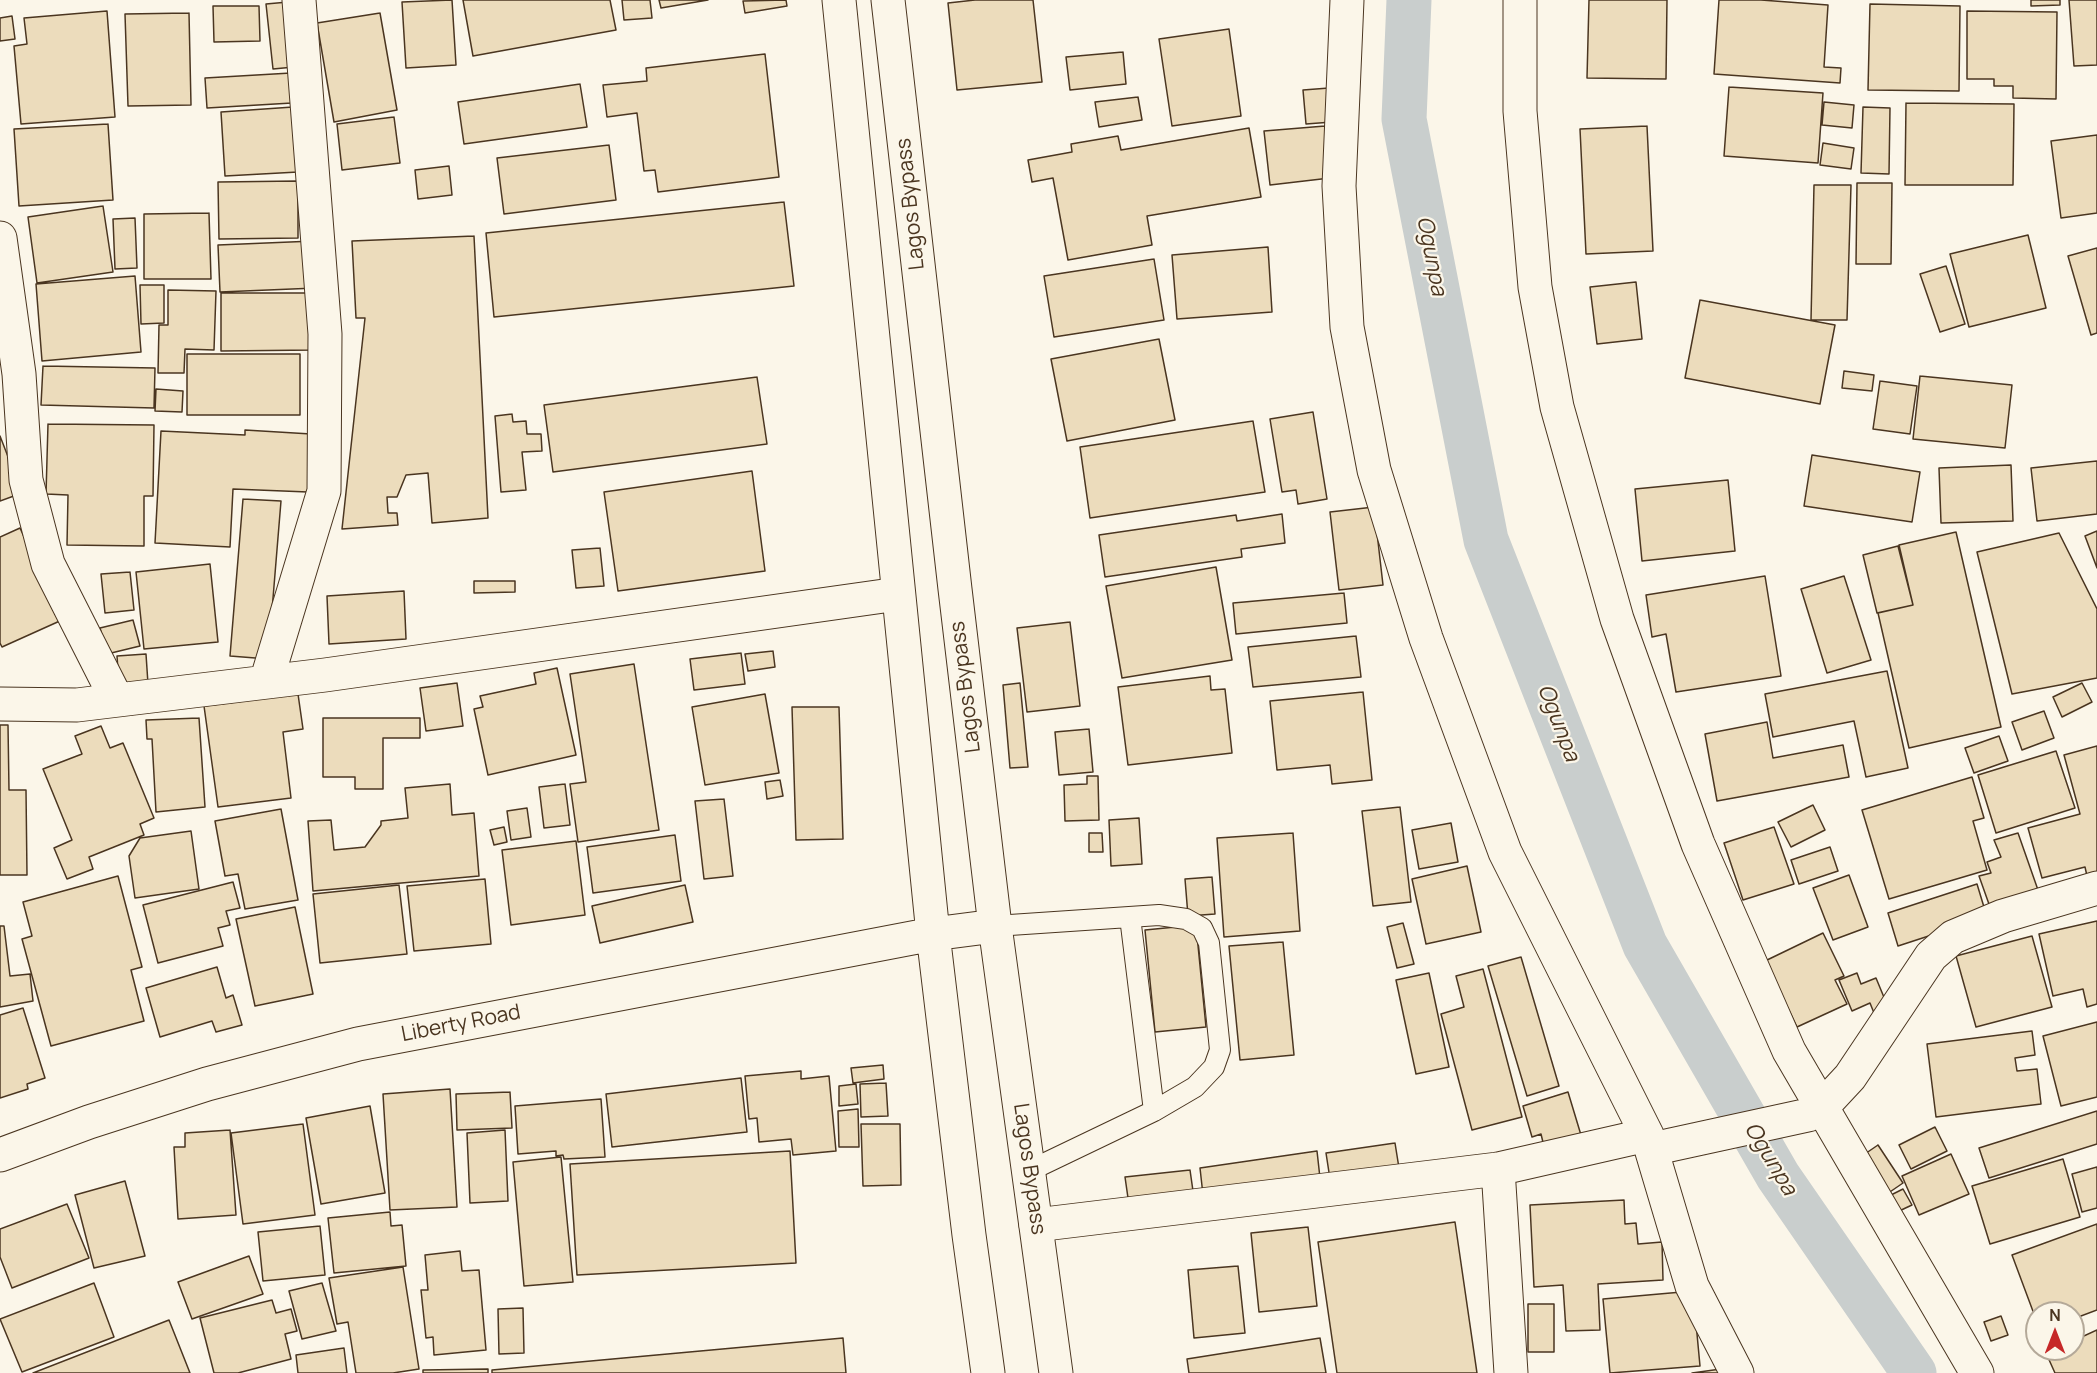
<!DOCTYPE html>
<html>
<head>
<meta charset="utf-8">
<style>
  body { margin:0 }
  #map { position:relative; width:2097px; height:1373px; overflow:hidden; background:#fbf6e9; font-family:Manrope,sans-serif }
  canvas { display:block }
  .north { position:absolute; left:2025px; top:1301px; width:60px; height:60px; box-sizing:border-box; background:#fbf6e9; border:2px solid #b4a999; border-radius:50%; rotate:0deg; font-size:16px; font-weight:700; line-height:24px; text-align:center; color:#4a3520 }
  .north::after { content:''; display:block; margin:auto; width:21px; height:27px; background:#c62828; clip-path:polygon(50% 0,100% 100%,50% 72%,0 100%) }
</style>
</head>
<body>
<div id="map">
<canvas width="2097" height="1373"></canvas>
<div class="north">N</div>
</div>
<script>
const ctx = document.querySelector('canvas').getContext('2d');
ctx.lineJoin = 'round';
const toPath = rows => new Path2D(rows.map(r => 'M' + r).join(''));
function strokePath(path, color, width, dash) { ctx.strokeStyle = color; ctx.lineWidth = width; ctx.lineCap = dash ? 'butt' : 'round'; ctx.setLineDash(dash || []); ctx.stroke(path); }
function paint(path, color) { ctx.fillStyle = color; ctx.fill(path, 'evenodd'); }
function drawText(font, color, halo, rows, align = 'center') {
  ctx.font = font + ' Manrope,sans-serif'; ctx.lineWidth = 4.5; ctx.setLineDash([]); ctx.textBaseline = 'middle'; ctx.strokeStyle = halo; ctx.fillStyle = color; for (const [text, x, y, turn = 0] of rows) {
    ctx.save(); ctx.translate(x, y); ctx.rotate((+turn || 0) * Math.PI / 180); ctx.textAlign = isNaN(turn) ? turn : align; if (halo) ctx.strokeText(text, 0, 0); ctx.fillText(text, 0, 0); ctx.restore();
  }
}
strokePath(toPath([
  [1409,0,1404,119,1486,540,1645,945,1778,1176,1914,1373]
]), '#c9cecd', 45);
const building = toPath([
  [452,0,456,65,406,68,402,2,452,0],
  [463,0,610,0,616,30,473,56,463,0],
  [622,0,650,0,652,18,624,20,622,0],
  [659,0,708,0,661,8,659,0],
  [786,0,787,6,745,13,743,1,786,0],
  [975,0,1033,0,1042,82,957,90,948,3,975,0],
  [1589,0,1667,0,1666,79,1587,78,1589,0],
  [1719,0,1761,0,1828,5,1824,67,1841,68,1840,83,1714,74,1719,0],
  [2031,0,2060,0,2060,5,2031,6,2031,0],
  [2069,0,2097,0,2097,65,2074,66,2069,0],
  [288,2,294,67,273,69,266,4,288,2],
  [1870,4,1960,6,1959,91,1868,90,1870,4],
  [213,6,259,6,260,41,214,42,213,6],
  [107,11,115,117,21,124,14,46,27,44,24,18,107,11],
  [1967,11,2057,12,2056,99,2013,98,2013,86,1994,86,1994,79,1967,79,1967,11],
  [189,13,191,105,128,106,125,14,189,13],
  [380,13,397,110,334,122,317,23,380,13],
  [12,16,15,39,0,41,0,18,12,16],
  [1229,29,1241,116,1172,126,1159,39,1229,29],
  [1123,52,1126,84,1070,90,1066,57,1123,52],
  [765,54,779,177,658,192,655,170,644,171,637,113,607,117,603,85,647,81,646,68,765,54],
  [291,73,292,103,207,108,205,78,291,73],
  [580,84,587,127,464,144,458,102,580,84],
  [1729,87,1823,93,1818,163,1724,156,1729,87],
  [1329,88,1332,122,1306,124,1303,90,1329,88],
  [1138,97,1142,120,1099,127,1095,102,1138,97],
  [1824,102,1854,105,1852,128,1822,125,1824,102],
  [1906,103,2014,104,2013,185,1905,185,1906,103],
  [293,107,298,172,225,176,221,112,293,107],
  [1863,107,1890,108,1889,174,1861,173,1863,107],
  [394,117,400,163,342,170,337,124,394,117],
  [108,124,113,200,19,206,14,129,108,124],
  [1325,126,1330,178,1270,185,1264,131,1325,126],
  [1647,126,1653,251,1586,254,1580,129,1647,126],
  [1249,128,1261,197,1147,216,1152,245,1068,260,1053,178,1032,182,1028,160,1072,152,1071,144,1118,136,1121,150,1249,128],
  [2097,135,2097,213,2061,218,2051,141,2097,135],
  [1823,143,1854,148,1851,169,1820,165,1823,143],
  [609,145,616,200,504,214,497,158,609,145],
  [449,166,452,195,418,199,415,170,449,166],
  [298,181,298,238,219,239,218,182,298,181],
  [1857,183,1892,183,1891,264,1856,264,1857,183],
  [1814,185,1851,185,1847,320,1811,320,1814,185],
  [784,202,794,286,494,317,486,233,784,202],
  [103,206,113,272,37,283,28,217,103,206],
  [209,213,211,279,144,279,144,214,209,213],
  [135,218,137,268,115,269,113,219,135,218],
  [2028,235,2046,308,1969,327,1950,254,2028,235],
  [474,236,488,518,432,523,428,473,406,475,397,497,387,497,388,513,397,513,398,525,342,529,365,318,356,318,352,241,474,236],
  [314,241,316,288,220,292,218,245,314,241],
  [1268,247,1272,312,1177,319,1172,255,1268,247],
  [2097,248,2097,333,2091,335,2068,256,2097,248],
  [1154,259,1164,320,1054,337,1044,276,1154,259],
  [1946,266,1965,324,1940,332,1920,274,1946,266],
  [135,276,141,352,42,361,36,284,135,276],
  [1636,282,1642,339,1597,344,1590,287,1636,282],
  [140,285,164,285,164,323,141,324,140,285],
  [168,290,216,291,214,350,185,349,184,373,158,373,159,325,168,325,168,290],
  [221,293,315,293,315,350,221,351,221,293],
  [1700,300,1835,325,1820,404,1685,378,1700,300],
  [1159,339,1175,420,1067,441,1051,359,1159,339],
  [187,354,300,354,300,415,187,415,187,354],
  [43,366,155,368,154,408,41,405,43,366],
  [1844,371,1874,375,1872,391,1842,388,1844,371],
  [1920,376,2012,385,2005,448,1913,439,1920,376],
  [757,377,767,444,553,472,544,405,757,377],
  [1880,381,1917,386,1910,434,1873,429,1880,381],
  [156,389,183,391,182,412,155,411,156,389],
  [1313,412,1327,499,1298,504,1296,490,1282,492,1270,419,1313,412],
  [512,414,513,422,526,421,527,434,541,434,542,451,522,452,526,490,501,492,495,416,512,414],
  [1253,421,1265,492,1090,518,1080,447,1253,421],
  [48,424,154,425,153,496,144,496,144,546,67,545,68,495,46,494,48,424],
  [245,430,311,434,308,492,233,489,230,547,155,543,161,431,245,435,245,430],
  [0,436,22,493,0,501,0,436],
  [1812,455,1920,472,1912,522,1804,506,1812,455],
  [2097,461,2097,514,2037,521,2031,468,2097,461],
  [2011,465,2013,521,1941,523,1939,468,2011,465],
  [752,471,765,571,618,591,604,492,752,471],
  [1728,480,1735,551,1642,561,1635,489,1728,480],
  [243,499,281,501,268,659,230,656,243,499],
  [1374,507,1383,585,1339,590,1330,512,1374,507],
  [1282,514,1285,543,1241,549,1242,557,1105,577,1099,535,1236,515,1237,521,1282,514],
  [20,528,62,620,2,647,0,643,0,537,20,528],
  [2097,531,2097,568,2085,536,2097,531],
  [1956,532,2001,727,1909,748,1878,613,1913,605,1899,545,1956,532],
  [2059,533,2097,609,2097,678,2012,694,1977,552,2059,533],
  [1898,546,1913,605,1877,613,1863,555,1898,546],
  [600,548,604,586,576,588,572,550,600,548],
  [210,564,218,642,144,649,136,572,210,564],
  [1216,567,1232,660,1122,678,1106,586,1216,567],
  [130,572,134,610,105,613,101,574,130,572],
  [1765,576,1781,676,1676,692,1666,634,1652,637,1646,595,1765,576],
  [1844,576,1871,660,1827,673,1801,589,1844,576],
  [474,581,515,581,515,592,474,593,474,581],
  [404,591,406,639,329,644,327,596,404,591],
  [1344,593,1347,623,1236,634,1233,603,1344,593],
  [133,620,140,646,107,654,100,628,133,620],
  [1070,622,1080,706,1027,712,1017,628,1070,622],
  [1356,636,1361,677,1253,687,1248,647,1356,636],
  [773,651,775,667,748,671,745,654,773,651],
  [741,653,745,684,694,690,690,659,741,653],
  [146,654,148,684,119,685,117,656,146,654],
  [634,664,659,830,578,842,570,784,586,782,570,674,634,664],
  [557,668,576,755,488,775,474,709,483,707,480,696,536,684,534,673,557,668],
  [1887,671,1908,768,1866,777,1854,721,1773,737,1765,694,1887,671],
  [1210,676,1211,690,1225,689,1232,753,1128,765,1118,687,1210,676],
  [457,683,463,726,426,731,420,688,457,683],
  [1020,683,1028,767,1010,768,1003,685,1020,683],
  [2082,683,2092,702,2062,717,2053,697,2082,683],
  [1363,692,1372,780,1332,784,1330,765,1277,770,1270,701,1363,692],
  [298,694,303,729,283,732,291,798,218,807,204,706,298,694],
  [765,694,779,773,705,785,692,707,765,694],
  [792,707,839,707,843,839,796,840,792,707],
  [2044,711,2054,738,2022,750,2012,722,2044,711],
  [199,718,205,807,156,812,152,739,147,739,146,720,199,718],
  [323,718,420,718,420,738,383,738,383,789,355,789,355,777,323,777,323,718],
  [1767,722,1773,758,1843,745,1849,777,1717,801,1705,734,1767,722],
  [0,725,8,725,9,790,26,790,27,875,0,875,0,725],
  [101,726,110,748,123,743,154,818,140,824,144,835,89,857,93,869,67,879,54,848,72,840,43,769,82,754,75,736,101,726],
  [1089,729,1093,772,1059,775,1055,732,1089,729],
  [1999,736,2008,761,1974,773,1965,748,1999,736],
  [2097,746,2097,874,2087,876,2085,867,2042,878,2028,828,2080,814,2064,755,2097,746],
  [2056,751,2075,808,1996,833,1978,775,2056,751],
  [1087,776,1098,776,1099,820,1065,821,1064,785,1087,784,1087,776],
  [1972,777,1984,818,1973,821,1987,870,1889,899,1862,810,1972,777],
  [780,780,783,796,767,799,765,782,780,780],
  [450,784,452,815,474,813,479,876,313,891,308,821,331,820,334,850,365,847,381,825,381,821,408,818,405,788,450,784],
  [565,784,570,825,544,828,539,787,565,784],
  [724,799,733,876,704,879,695,801,724,799],
  [1813,805,1825,830,1791,847,1778,822,1813,805],
  [1400,807,1411,902,1373,906,1362,811,1400,807],
  [527,808,531,837,511,840,507,811,527,808],
  [281,809,298,900,245,909,238,874,225,876,215,821,281,809],
  [1139,818,1142,864,1111,866,1109,820,1139,818],
  [1451,823,1458,862,1419,869,1412,830,1451,823],
  [504,827,507,842,494,845,490,830,504,827],
  [1774,827,1794,884,1743,900,1724,843,1774,827],
  [191,831,199,889,135,898,129,856,140,838,191,831],
  [1089,833,1102,833,1103,852,1089,852,1089,833],
  [1293,833,1300,931,1224,937,1217,838,1293,833],
  [2018,833,2038,890,1990,907,1979,876,1991,873,1987,862,2001,857,1994,840,2018,833],
  [675,835,681,881,593,893,587,847,675,835],
  [576,841,585,915,511,925,502,850,576,841],
  [1830,847,1838,871,1799,884,1791,860,1830,847],
  [1467,866,1481,932,1426,944,1412,879,1467,866],
  [1849,875,1868,927,1833,940,1813,888,1849,875],
  [118,876,142,967,131,970,144,1021,51,1046,22,939,32,936,23,902,118,876],
  [1212,877,1215,914,1188,916,1185,879,1212,877],
  [485,879,491,944,414,951,407,886,485,879],
  [233,882,240,908,226,911,230,925,218,928,223,946,158,963,143,905,233,882],
  [1977,884,1987,917,1898,946,1888,913,1977,884],
  [399,885,407,954,320,963,313,894,399,885],
  [685,885,693,922,600,943,592,906,685,885],
  [295,907,313,994,255,1006,236,919,295,907],
  [2097,921,2097,1004,2087,1007,2083,989,2053,996,2039,934,2097,921],
  [1403,923,1414,964,1397,968,1387,927,1403,923],
  [1196,925,1206,1027,1155,1032,1145,930,1196,925],
  [0,926,4,926,10,976,30,974,33,1001,0,1007,0,926],
  [1823,933,1844,976,1835,980,1847,1004,1797,1027,1765,961,1823,933],
  [2032,936,2052,1007,1976,1027,1956,956,2032,936],
  [1283,942,1294,1055,1240,1060,1229,946,1283,942],
  [1521,957,1559,1086,1527,1096,1488,966,1521,957],
  [217,967,226,998,233,995,242,1025,216,1032,212,1021,160,1037,146,988,217,967],
  [1483,969,1522,1117,1472,1130,1441,1014,1464,1007,1456,976,1483,969],
  [1429,973,1449,1067,1416,1074,1396,980,1429,973],
  [1857,973,1861,984,1876,978,1888,1007,1874,1013,1870,1003,1852,1011,1839,980,1857,973],
  [23,1008,45,1078,27,1084,28,1089,0,1098,0,1015,23,1008],
  [2097,1022,2097,1097,2061,1106,2043,1036,2097,1022],
  [2032,1031,2035,1055,2015,1058,2017,1071,2037,1069,2041,1104,1936,1117,1927,1044,2032,1031],
  [883,1065,884,1079,853,1083,851,1068,883,1065],
  [801,1071,801,1079,829,1076,836,1151,793,1155,791,1139,759,1142,757,1118,749,1119,745,1076,801,1071],
  [741,1078,747,1132,612,1147,606,1094,741,1078],
  [886,1083,888,1116,861,1117,860,1084,886,1083],
  [856,1084,858,1104,839,1106,839,1086,856,1084],
  [450,1089,457,1207,390,1210,383,1094,450,1089],
  [510,1092,512,1128,457,1130,456,1094,510,1092],
  [1568,1092,1584,1145,1546,1155,1541,1134,1532,1137,1523,1106,1568,1092],
  [601,1099,605,1157,564,1159,563,1155,556,1156,556,1151,518,1154,515,1106,601,1099],
  [370,1106,385,1193,321,1204,306,1118,370,1106],
  [858,1109,859,1147,839,1147,838,1111,858,1109],
  [2097,1111,2097,1144,1989,1178,1979,1148,2097,1111],
  [303,1124,315,1215,243,1224,231,1133,303,1124],
  [861,1124,900,1124,901,1185,863,1186,861,1124],
  [1935,1127,1947,1151,1911,1169,1899,1145,1935,1127],
  [230,1130,236,1215,178,1219,174,1147,185,1147,185,1133,230,1130],
  [505,1130,508,1201,470,1203,467,1133,505,1130],
  [1395,1143,1399,1168,1330,1179,1326,1153,1395,1143],
  [1878,1145,1903,1183,1884,1196,1859,1158,1878,1145],
  [790,1151,796,1263,577,1275,570,1164,790,1151],
  [1317,1151,1320,1178,1203,1195,1200,1168,1317,1151],
  [1951,1154,1969,1194,1919,1215,1902,1176,1951,1154],
  [561,1157,573,1282,524,1286,513,1162,561,1157],
  [2063,1159,2080,1217,1990,1244,1972,1186,2063,1159],
  [2097,1167,2097,1208,2082,1212,2072,1174,2097,1167],
  [1190,1170,1193,1191,1128,1198,1125,1177,1190,1170],
  [125,1181,145,1256,94,1268,75,1195,125,1181],
  [1903,1189,1912,1205,1897,1212,1889,1196,1903,1189],
  [1624,1200,1625,1224,1636,1223,1638,1244,1662,1242,1663,1280,1598,1284,1600,1330,1566,1331,1563,1285,1534,1287,1530,1205,1624,1200],
  [67,1204,89,1258,12,1288,0,1257,0,1229,67,1204],
  [390,1212,391,1226,402,1225,406,1266,334,1273,328,1218,390,1212],
  [1455,1222,1477,1373,1337,1373,1318,1242,1455,1222],
  [2097,1224,2097,1310,2073,1319,2073,1313,2037,1313,2037,1322,2012,1255,2097,1224],
  [320,1226,325,1275,263,1281,258,1232,320,1226],
  [1308,1227,1317,1306,1259,1312,1251,1233,1308,1227],
  [460,1251,462,1271,479,1270,486,1350,434,1355,433,1337,426,1338,421,1290,428,1290,425,1255,460,1251],
  [249,1256,263,1294,192,1319,178,1282,249,1256],
  [1238,1266,1245,1333,1194,1338,1188,1270,1238,1266],
  [403,1267,419,1369,393,1373,356,1373,348,1322,337,1324,329,1278,403,1267],
  [94,1283,114,1337,22,1372,0,1319,94,1283],
  [322,1283,336,1331,302,1339,289,1291,322,1283],
  [1693,1291,1700,1366,1610,1373,1603,1299,1693,1291],
  [272,1300,276,1313,291,1309,297,1331,285,1334,291,1359,238,1373,214,1373,200,1318,272,1300],
  [1528,1304,1554,1304,1554,1352,1528,1352,1528,1304],
  [523,1308,524,1353,499,1354,498,1309,523,1308],
  [2001,1316,2008,1335,1991,1341,1984,1322,2001,1316],
  [169,1320,190,1373,33,1373,169,1320],
  [2097,1330,2097,1373,2055,1373,2046,1353,2054,1349,2073,1349,2073,1341,2097,1330],
  [843,1338,846,1373,492,1373,492,1370,843,1338],
  [1320,1338,1326,1373,1189,1373,1187,1359,1320,1338],
  [344,1348,347,1373,298,1373,296,1355,344,1348],
  [1728,1368,1729,1373,1692,1373,1728,1368],
  [488,1369,488,1373,423,1373,423,1370,488,1369]
]);
paint(building, '#ecdcbc');
strokePath(building, '#4a3520', 1.5);
const lane = toPath([
  [1130,917,1154,1111],
  [995,926,1159,915,1186,919,1202,928,1209,943,1220,1050,1214,1067,1195,1087,1154,1111,1029,1171]
]);
const street = toPath([
  [1347,0,1339,186,1347,327,1374,470,1426,638,1505,852,1647,1135,1692,1286,1737,1373],
  [1520,0,1520,111,1535,287,1557,407,1617,619,1698,844,1789,1051,1977,1373],
  [0,238,19,374,26,480,48,564,117,700],
  [266,682,324,491,325,334,299,0],
  [0,704,77,705,325,675,898,594],
  [1498,1169,1511,1373],
  [1036,1225,1498,1169,1647,1135,1652,1149,1808,1115,1823,1106,1850,1077,1931,956,1953,937,2003,916,2097,888]
]);
const secondary = toPath([
  [839,0,933,934,969,1235,988,1373],
  [888,0,955,589,995,926,1056,1373],
  [0,1155,89,1122,207,1084,358,1044,933,934,995,926]
]);
strokePath(lane, '#4a3520', 22);
strokePath(street, '#4a3520', 35);
strokePath(secondary, '#4a3520', 35);
strokePath(lane, '#fbf6e9', 20);
strokePath(street, '#fbf6e9', 33);
strokePath(secondary, '#fbf6e9', 33);
drawText('21px', '#4a3520', '#fbf6e9', [
  ["Lagos Bypass",911,204,-96],
  ["Lagos Bypass",966,687,-97],
  ["Liberty Road",461,1024,-11],
  ["Lagos Bypass",1029,1169,82]
]);
drawText('italic 22px', '#4a3520', '#fbf6e9', [
  ["Ogunpa",1431,256,79],
  ["Ogunpa",1558,723,69],
  ["Ogunpa",1770,1159,59]
]);
</script>
</body>
</html>
